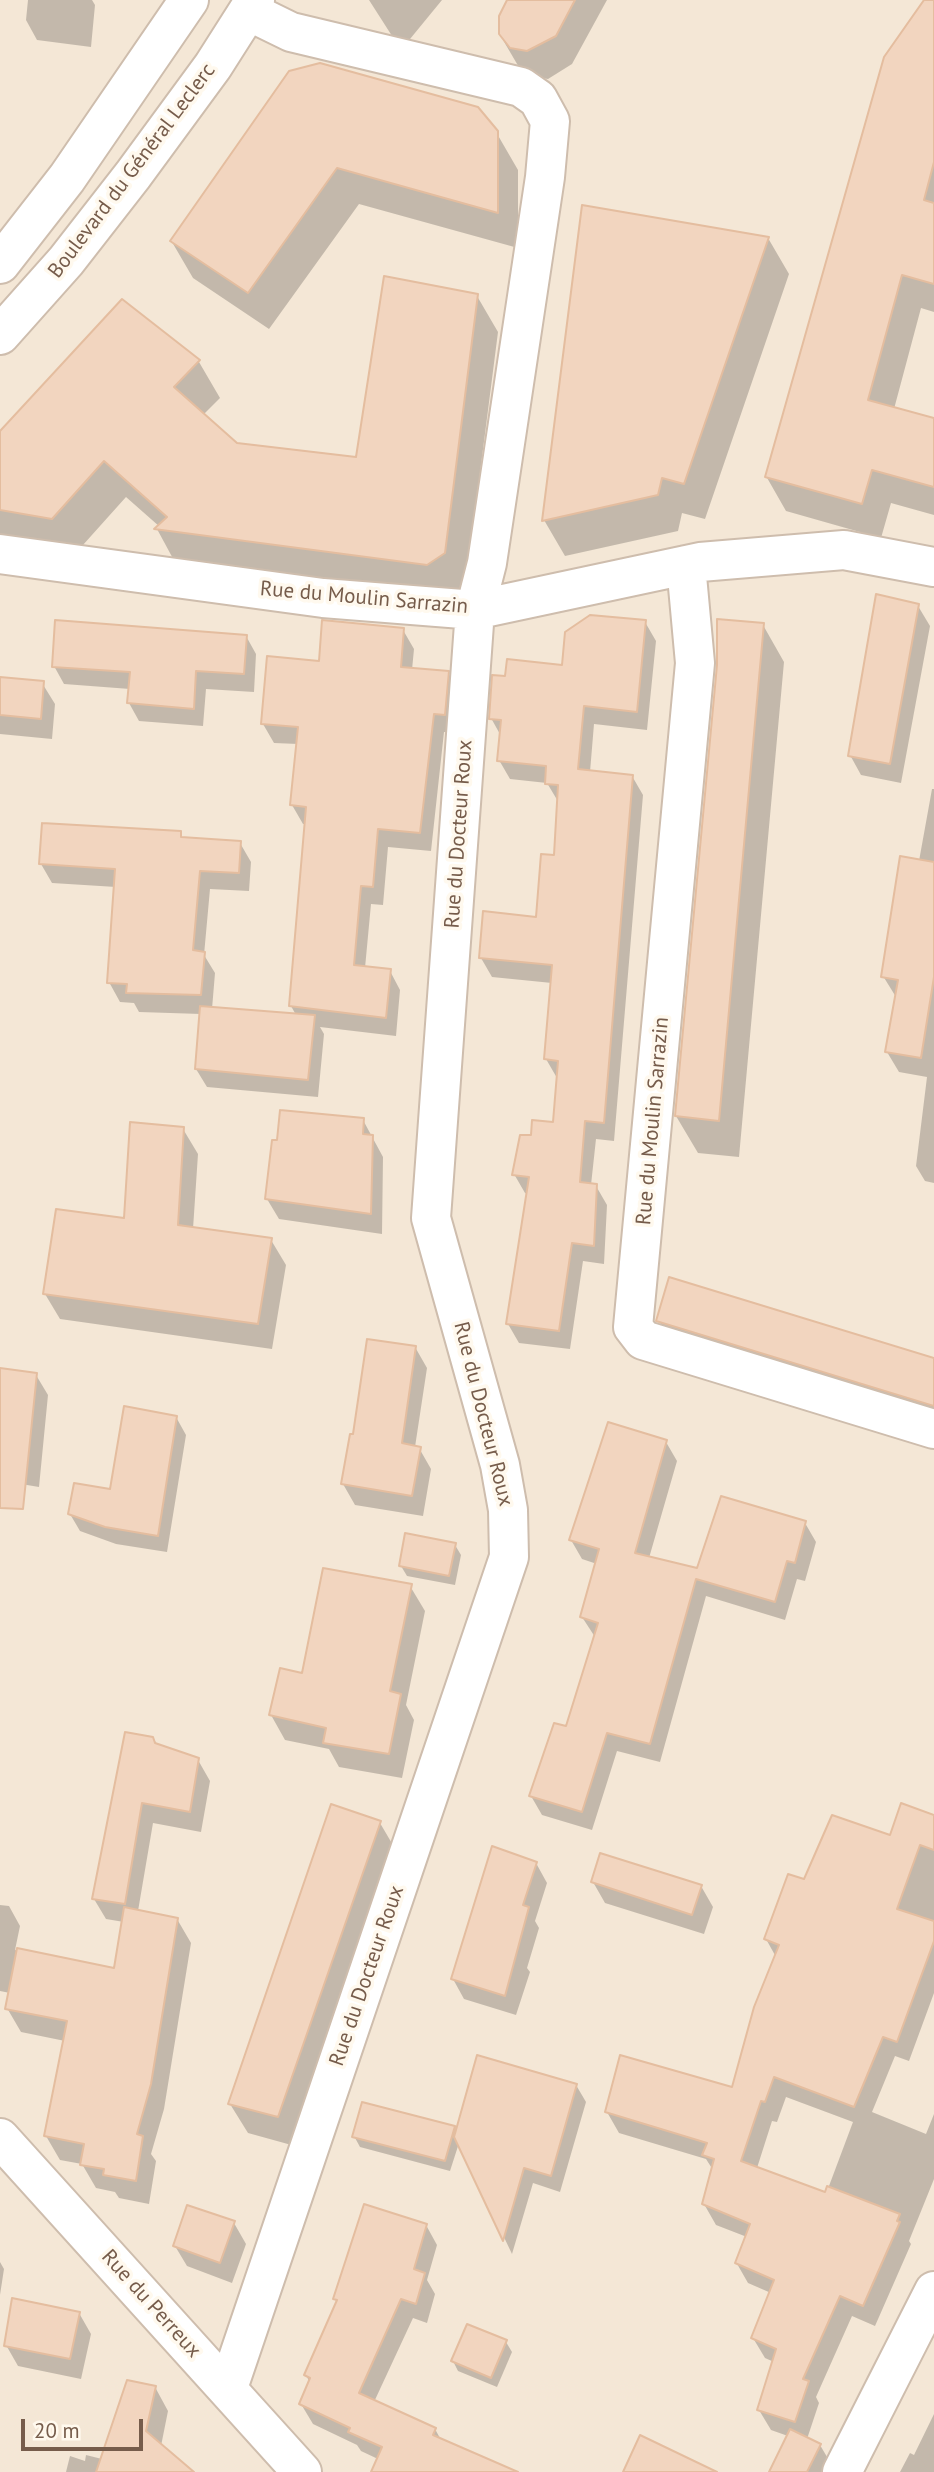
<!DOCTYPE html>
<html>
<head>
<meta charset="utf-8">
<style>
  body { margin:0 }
  #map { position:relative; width:934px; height:2472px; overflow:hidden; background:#fcf5e7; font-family:"PT Sans",sans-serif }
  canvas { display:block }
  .scale { position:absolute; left:21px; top:2419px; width:122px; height:32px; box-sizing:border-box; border:4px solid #765c4b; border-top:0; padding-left:9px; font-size:21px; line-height:24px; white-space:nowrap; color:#765c4b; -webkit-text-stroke:5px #fff9ee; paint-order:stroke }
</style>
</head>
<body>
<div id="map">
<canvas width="934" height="2472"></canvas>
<div class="scale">20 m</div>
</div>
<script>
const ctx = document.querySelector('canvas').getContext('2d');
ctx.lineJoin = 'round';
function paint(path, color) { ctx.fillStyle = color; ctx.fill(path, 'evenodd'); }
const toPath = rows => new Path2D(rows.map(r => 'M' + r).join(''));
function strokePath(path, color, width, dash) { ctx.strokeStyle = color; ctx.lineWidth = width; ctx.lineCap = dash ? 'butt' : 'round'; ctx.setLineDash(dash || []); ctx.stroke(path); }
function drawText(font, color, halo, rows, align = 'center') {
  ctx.font = font + ' "PT Sans",sans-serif'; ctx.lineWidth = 7; ctx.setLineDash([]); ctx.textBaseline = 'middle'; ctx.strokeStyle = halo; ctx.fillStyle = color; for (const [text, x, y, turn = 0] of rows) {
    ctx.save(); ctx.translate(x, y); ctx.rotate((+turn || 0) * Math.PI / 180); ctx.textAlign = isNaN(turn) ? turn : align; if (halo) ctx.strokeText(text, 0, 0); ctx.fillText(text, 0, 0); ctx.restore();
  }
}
paint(toPath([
  [0,0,934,0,934,2472,0,2472]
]), '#f4e7d6');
paint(toPath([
  [28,0,92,0,95,5,91,47,37,40,26,20],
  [369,0,442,0,401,50],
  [510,0,607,0,572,64,548,79,528,76,520,69,503,40,499,24],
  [926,0,934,0,934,312,921,308,894,409,934,420,934,515,891,503,881,538,786,511,766,476],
  [290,73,496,132,518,170,518,248,359,204,269,329,193,278,172,242],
  [768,238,789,274,705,519,682,513,678,531,565,556,544,520],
  [477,296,498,332,465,590,449,601,177,566,157,529,160,527,126,497,74,555,0,543,0,434,122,302,199,362,220,398,203,415,236,444,358,459],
  [918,606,930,626,901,783,861,775,850,755],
  [645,622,656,641,647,730,594,724,590,772,632,776,643,795,614,1141,596,1139,591,1185,596,1186,607,1205,604,1264,583,1261,570,1349,519,1343,508,1324,528,1194,525,1193,514,1174,532,1137,554,1124,557,1078,546,1059,552,983,492,977,481,958,538,919,555,857,559,803,547,783,510,779,499,760,501,736,491,718,507,678,564,667],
  [763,625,784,662,739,1157,698,1153,676,1116],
  [403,630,414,649,412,670,448,673,459,692,456,733,444,732,431,851,388,847,383,905,371,904,365,968,390,971,400,990,396,1036,320,1027,324,1034,318,1097,207,1087,196,1069,201,1014,139,1012,134,1003,120,1002,109,982,116,887,52,883,41,864,180,833,183,839,240,843,251,862,249,891,210,889,204,955,215,973,212,1009,296,1015,291,1006,307,824,303,824,292,805,298,744,274,743,263,724,320,663],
  [246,636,256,654,254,692,206,689,203,726,139,721,129,703,130,689,64,684,54,666],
  [0,679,42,683,55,704,52,739,0,734],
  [932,789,934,789,934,1183,925,1181,916,1166,927,1077,899,1072,887,1052,896,997,883,976,919,861],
  [363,1120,383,1157,382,1234,279,1219,267,1199],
  [183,1129,198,1154,193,1229,271,1240,286,1265,272,1349,60,1319,45,1294,125,1220],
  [658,1319,934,1360,934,1430,675,1349],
  [415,1347,427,1368,415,1447,419,1448,431,1469,423,1516,355,1505,343,1484,355,1436],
  [36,1375,48,1395,39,1487,3,1481,0,1475,0,1382],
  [176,1417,186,1435,167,1552,116,1544,80,1531,70,1514,111,1491],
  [666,1442,677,1461,649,1558,698,1570,805,1523,816,1542,805,1581,797,1579,785,1620,706,1596,660,1762,617,1751,592,1830,542,1815,531,1796,567,1729,595,1637,582,1617,597,1564,582,1559,571,1540],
  [455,1545,461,1555,455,1585,407,1576,401,1566],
  [410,1586,425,1611,406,1705,414,1720,402,1778,339,1767,329,1749,285,1740,271,1715,304,1675],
  [126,1736,155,1741,158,1746,198,1760,210,1781,201,1832,153,1823,138,1911,177,1919,191,1943,164,2109,151,2154,156,2161,149,2204,119,2198,115,2192,96,2188,82,2164,60,2160,46,2136,65,2041,21,2032,7,2008,10,1993,0,1991,0,1905,9,1906,20,1926,15,1950,116,1970,124,1922,106,1919,94,1899],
  [934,1817,934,1993,909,2061,895,2056,872,2112,926,2134,934,2114,934,2179,909,2241,911,2244,875,2326,852,2316,816,2397,819,2403,807,2439,820,2445,830,2462,825,2472,771,2472,788,2436,771,2430,759,2410,774,2362,765,2358,753,2338,771,2293,748,2283,736,2262,747,2237,716,2225,704,2204,713,2170,706,2159,619,2133,607,2112,733,2089,776,1957,766,1939,805,1881],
  [786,2097,853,2122,826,2194,757,2168,772,2121,777,2122],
  [380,1823,397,1852,295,2146,248,2133,230,2104],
  [536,1863,547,1883,535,1921,539,1928,527,1968,530,1972,516,2015,464,1999,453,1979],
  [593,1882,701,1886,713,1907,704,1934,605,1903],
  [576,2085,586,2102,560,2192,533,2183,512,2254,459,2143,450,2171,360,2147,354,2136,454,2128,457,2133],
  [234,2223,246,2244,232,2283,187,2266,175,2246],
  [426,2225,437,2245,427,2280,435,2294,427,2323,413,2318,374,2402,435,2429,441,2440,513,2472,373,2472,378,2459,361,2451,357,2445,313,2424,301,2404,310,2383,306,2375,337,2303,335,2298],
  [0,2262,4,2269,0,2295],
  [79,2313,91,2334,81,2379,18,2366,6,2345],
  [506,2342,512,2352,497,2387,458,2371,453,2361],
  [155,2387,168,2411,161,2446,193,2472,66,2472,70,2456,85,2461,86,2455,102,2459],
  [934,2414,934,2472,900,2472,910,2453,914,2455]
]), '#0003');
const building = toPath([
  [507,0,575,0,556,36,527,51,510,48,499,34,499,16,507,0],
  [924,0,934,0,934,162,924,200,934,203,934,284,902,275,868,400,934,418,934,487,872,470,862,504,765,477,884,57,924,0],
  [320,63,478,107,498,131,498,213,337,168,248,293,170,241,289,71,320,63],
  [582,205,769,237,684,484,662,478,658,495,542,521,582,205],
  [384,276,478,294,445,553,427,565,154,529,167,517,104,461,52,519,0,510,0,431,122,299,200,360,174,387,237,443,356,457,384,276],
  [876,594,919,604,890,764,848,756,876,594],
  [590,615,646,620,637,712,584,706,578,769,633,775,604,1123,585,1121,580,1182,597,1184,594,1246,572,1243,559,1331,506,1324,529,1177,512,1175,520,1135,531,1135,532,1120,553,1122,558,1061,544,1059,552,965,479,958,483,911,536,917,541,854,554,855,558,785,545,784,546,766,497,761,501,720,489,719,492,675,505,676,507,659,562,665,565,632,590,615],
  [717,619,764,623,719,1121,675,1116,717,665,717,619],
  [55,620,247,635,244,674,196,671,194,709,127,703,130,672,52,667,55,620],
  [322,620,404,628,401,667,449,671,445,715,434,714,420,833,378,829,373,887,361,886,354,965,391,969,386,1018,289,1006,306,807,290,805,298,727,261,724,267,656,319,661,322,620],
  [0,677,44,681,41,719,0,715,0,677],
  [42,823,181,831,181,837,241,841,239,873,200,871,193,950,205,952,201,995,126,993,127,984,107,983,115,869,39,864,42,823],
  [900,856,934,862,934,977,921,1058,885,1052,898,980,881,977,900,856],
  [200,1006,315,1015,308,1080,195,1069,200,1006],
  [280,1110,364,1118,363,1134,373,1135,371,1214,265,1199,272,1140,277,1140,280,1110],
  [130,1122,184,1127,178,1225,272,1238,258,1324,43,1294,56,1209,124,1218,130,1122],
  [669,1277,934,1358,934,1406,656,1321,669,1277],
  [367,1339,416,1346,402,1443,421,1447,412,1496,341,1484,350,1434,353,1434,367,1339],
  [0,1368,37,1373,23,1509,0,1508,0,1368],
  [124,1406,177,1416,158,1536,105,1527,68,1514,74,1483,110,1489,124,1406],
  [608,1422,667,1440,635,1553,697,1568,721,1496,806,1521,795,1563,787,1561,775,1602,696,1579,650,1744,607,1733,582,1812,529,1796,554,1723,566,1726,598,1623,580,1617,599,1549,569,1540,608,1422],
  [405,1533,456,1543,449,1576,399,1566,405,1533],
  [323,1568,412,1584,390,1691,401,1694,389,1754,323,1743,326,1728,269,1715,280,1668,302,1673,323,1568],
  [125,1732,153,1737,155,1743,199,1758,190,1812,142,1803,125,1904,92,1899,125,1732],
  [901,1803,934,1815,934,1850,920,1845,897,1909,934,1921,934,1941,897,2042,883,2037,854,2107,774,2077,765,2102,761,2101,741,2161,825,2192,827,2186,900,2214,897,2221,900,2222,863,2306,840,2296,803,2379,809,2381,795,2422,757,2410,776,2349,751,2338,774,2280,735,2263,750,2224,702,2204,714,2159,702,2155,707,2143,605,2112,620,2055,732,2087,754,2007,779,1945,764,1939,788,1874,804,1879,832,1815,890,1835,901,1803],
  [331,1804,381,1821,278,2117,228,2104,331,1804],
  [492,1846,537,1862,523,1905,529,1907,505,1996,451,1979,492,1846],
  [600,1853,702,1885,692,1915,591,1882,600,1853],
  [124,1907,178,1918,151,2084,137,2134,143,2136,136,2181,103,2175,104,2169,80,2165,84,2144,44,2136,67,2021,5,2009,17,1948,114,1968,124,1907],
  [477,2055,577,2084,551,2176,524,2168,503,2241,454,2137,477,2055],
  [362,2102,455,2126,445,2161,352,2137,362,2102],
  [364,2204,427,2224,414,2269,425,2273,416,2304,401,2299,359,2393,436,2428,433,2435,518,2472,371,2472,382,2447,348,2432,350,2428,299,2404,310,2378,304,2375,337,2300,333,2299,364,2204],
  [187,2205,235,2221,220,2263,173,2246,187,2205],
  [12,2298,80,2312,70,2359,4,2346,12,2298],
  [467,2324,507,2340,491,2378,451,2361,467,2324],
  [127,2380,156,2386,146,2431,194,2472,96,2472,127,2380],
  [790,2429,821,2444,807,2472,769,2472,790,2429],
  [640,2435,717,2472,623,2472,640,2435]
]);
paint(building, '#f2d5bf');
strokePath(building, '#e4bd9f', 2);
const minor = toPath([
  [0,264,67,178,189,0],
  [0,335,66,261,133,175,213,66,255,0],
  [0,554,323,598,475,610,700,562,844,550,934,567],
  [686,565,695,663,633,1327,643,1340,934,1429],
  [0,2138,302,2472],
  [228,2388,509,1557,508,1510,500,1465,431,1218,475,610,487,563,545,177,550,121,538,99,521,87,291,32,248,11],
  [842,2472,934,2291]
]);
strokePath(minor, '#cebdad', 42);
strokePath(minor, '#fff', 38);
drawText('21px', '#765c4b', '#fff9ee', [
  ["Boulevard du Général Leclerc",132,171,-53],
  ["Rue du Moulin Sarrazin",364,598,5],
  ["Rue du Docteur Roux",459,834,-86],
  ["Rue du Moulin Sarrazin",653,1121,-85],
  ["Rue du Docteur Roux",483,1414,76],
  ["Rue du Docteur Roux",367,1976,-71],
  ["Rue du Perreux",151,2304,48]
]);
</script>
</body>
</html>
